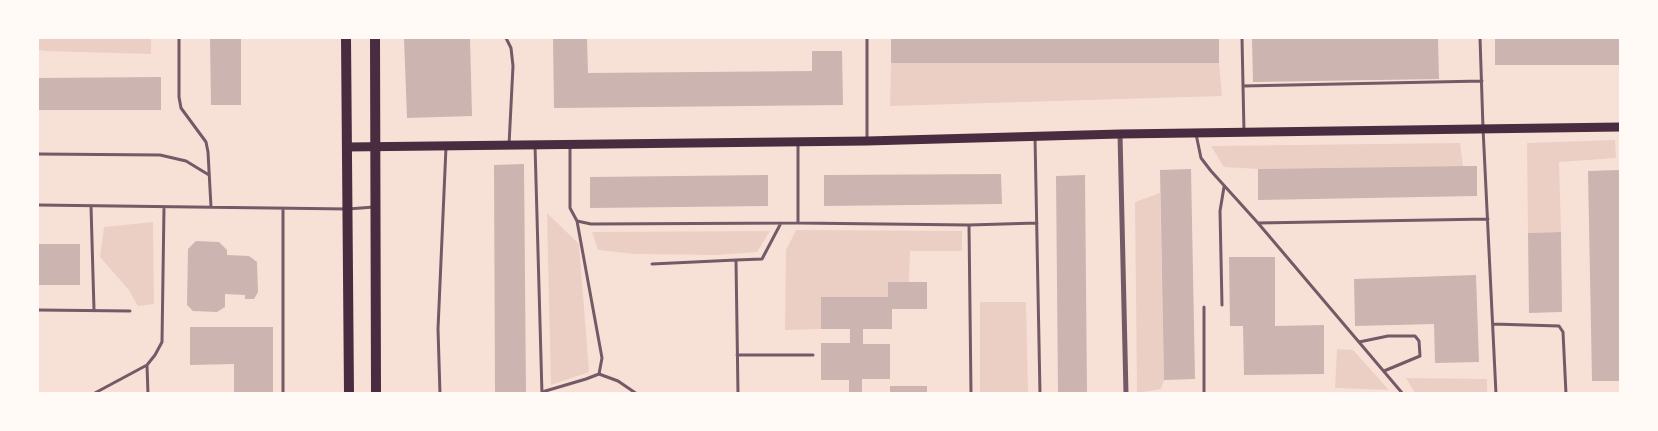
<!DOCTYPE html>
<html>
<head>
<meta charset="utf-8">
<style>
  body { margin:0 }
  #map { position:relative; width:1658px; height:431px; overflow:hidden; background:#f7e1d7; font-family:Rubik,sans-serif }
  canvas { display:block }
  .frame { position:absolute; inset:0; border:39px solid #fffaf5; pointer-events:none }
</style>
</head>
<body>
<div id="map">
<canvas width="1658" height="431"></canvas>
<div class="frame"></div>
</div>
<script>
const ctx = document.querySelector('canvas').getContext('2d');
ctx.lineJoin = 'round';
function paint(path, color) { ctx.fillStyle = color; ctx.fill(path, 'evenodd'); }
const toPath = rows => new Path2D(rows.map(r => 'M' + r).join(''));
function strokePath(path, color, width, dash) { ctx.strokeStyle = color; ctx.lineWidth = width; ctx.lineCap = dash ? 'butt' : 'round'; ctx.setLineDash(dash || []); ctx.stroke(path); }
paint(toPath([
  [38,38,151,38,151,54,45,51,38,50],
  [891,63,1219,63,1222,96,890,106],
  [1615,140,1616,158,1559,162,1561,232,1528,233,1527,143],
  [1460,143,1463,166,1258,169,1224,167,1211,146],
  [1160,193,1164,380,1161,389,1137,393,1135,202],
  [547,213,579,244,589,372,551,385],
  [153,222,154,304,138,306,128,289,100,257,104,227],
  [796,230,962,231,962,251,910,251,909,282,888,282,888,297,822,297,821,329,785,330,786,250],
  [770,231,757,252,716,255,635,254,598,250,592,232],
  [980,302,1026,302,1028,393,980,393],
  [1337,349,1353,350,1389,390,1335,388],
  [1406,378,1487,379,1487,393,1415,393]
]), '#ebcfc5');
paint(toPath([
  [210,38,241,38,241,105,211,105],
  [404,38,470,38,472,116,407,118],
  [553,38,587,38,588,73,812,71,812,51,842,51,843,105,554,108],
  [891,38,1219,38,1219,63,891,63],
  [1252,38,1438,38,1439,79,1253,82],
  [1495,38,1620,38,1620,65,1495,65],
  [161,77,161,110,38,110,38,78],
  [524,164,526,394,495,394,494,165],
  [1463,166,1477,166,1477,196,1258,200,1258,169],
  [1191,169,1195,379,1164,380,1160,170],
  [1619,170,1620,381,1592,381,1588,171],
  [1001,174,1002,204,824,206,824,175],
  [768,175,768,206,590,208,590,177],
  [1085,175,1087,394,1058,394,1056,176],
  [1561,232,1562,312,1529,313,1528,233],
  [196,241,219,242,227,250,227,255,249,256,257,262,258,292,254,299,245,299,245,295,225,294,225,307,217,312,193,311,187,305,188,249],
  [38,244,80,244,80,285,38,285],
  [1229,257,1275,257,1275,326,1324,325,1324,374,1244,375,1243,326,1230,326],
  [1476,275,1479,362,1435,363,1434,324,1355,326,1354,279],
  [888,282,927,282,927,309,892,309,892,329,863,329,863,344,890,344,890,379,862,379,862,394,849,394,849,380,821,380,821,343,850,343,850,329,821,329,821,297,888,297],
  [190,327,273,327,273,394,234,394,234,364,190,365],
  [890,386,927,386,927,394,890,394]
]), '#ccb4b1');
strokePath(toPath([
  [179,38,179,97,181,108,206,142,208,152,211,207],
  [506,38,511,48,513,66,509,145],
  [867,38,867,140],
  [1242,38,1244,132],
  [1480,38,1483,128,1496,394],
  [1243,86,1482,81],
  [1196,134,1201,158,1211,171,1258,223,1403,394],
  [1035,137,1040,394],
  [798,142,798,223],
  [535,145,542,394],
  [570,145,570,208,577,221,591,224,798,223,969,225,1037,223],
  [38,154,160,155,186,161,209,175],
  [38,205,348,209,374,207],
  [91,206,94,310],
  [283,208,283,394],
  [1258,223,1488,219],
  [969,225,971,394],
  [652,264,736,260],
  [1222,305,1220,211,1224,187],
  [1204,307,1204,394],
  [38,310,130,311],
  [1493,324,1559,326,1563,332,1566,394],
  [1359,342,1388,336,1415,336,1419,341,1420,356,1384,371],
  [737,355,813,355],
  [147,365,148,394],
  [599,374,618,381,637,394],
  [542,392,586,379,599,374,602,358,577,221],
  [93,394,147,365,155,355,162,342,164,207],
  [440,394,438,329,446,147],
  [738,394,736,260,762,259,781,223]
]), '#755966', 3);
strokePath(toPath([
  [1120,134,1126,394]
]), '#755966', 5);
strokePath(toPath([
  [347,147,867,141,1120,134,1620,127]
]), '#4a2c40', 9);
strokePath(toPath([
  [346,38,349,394],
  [375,38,376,394]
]), '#4a2c40', 10);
</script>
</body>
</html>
